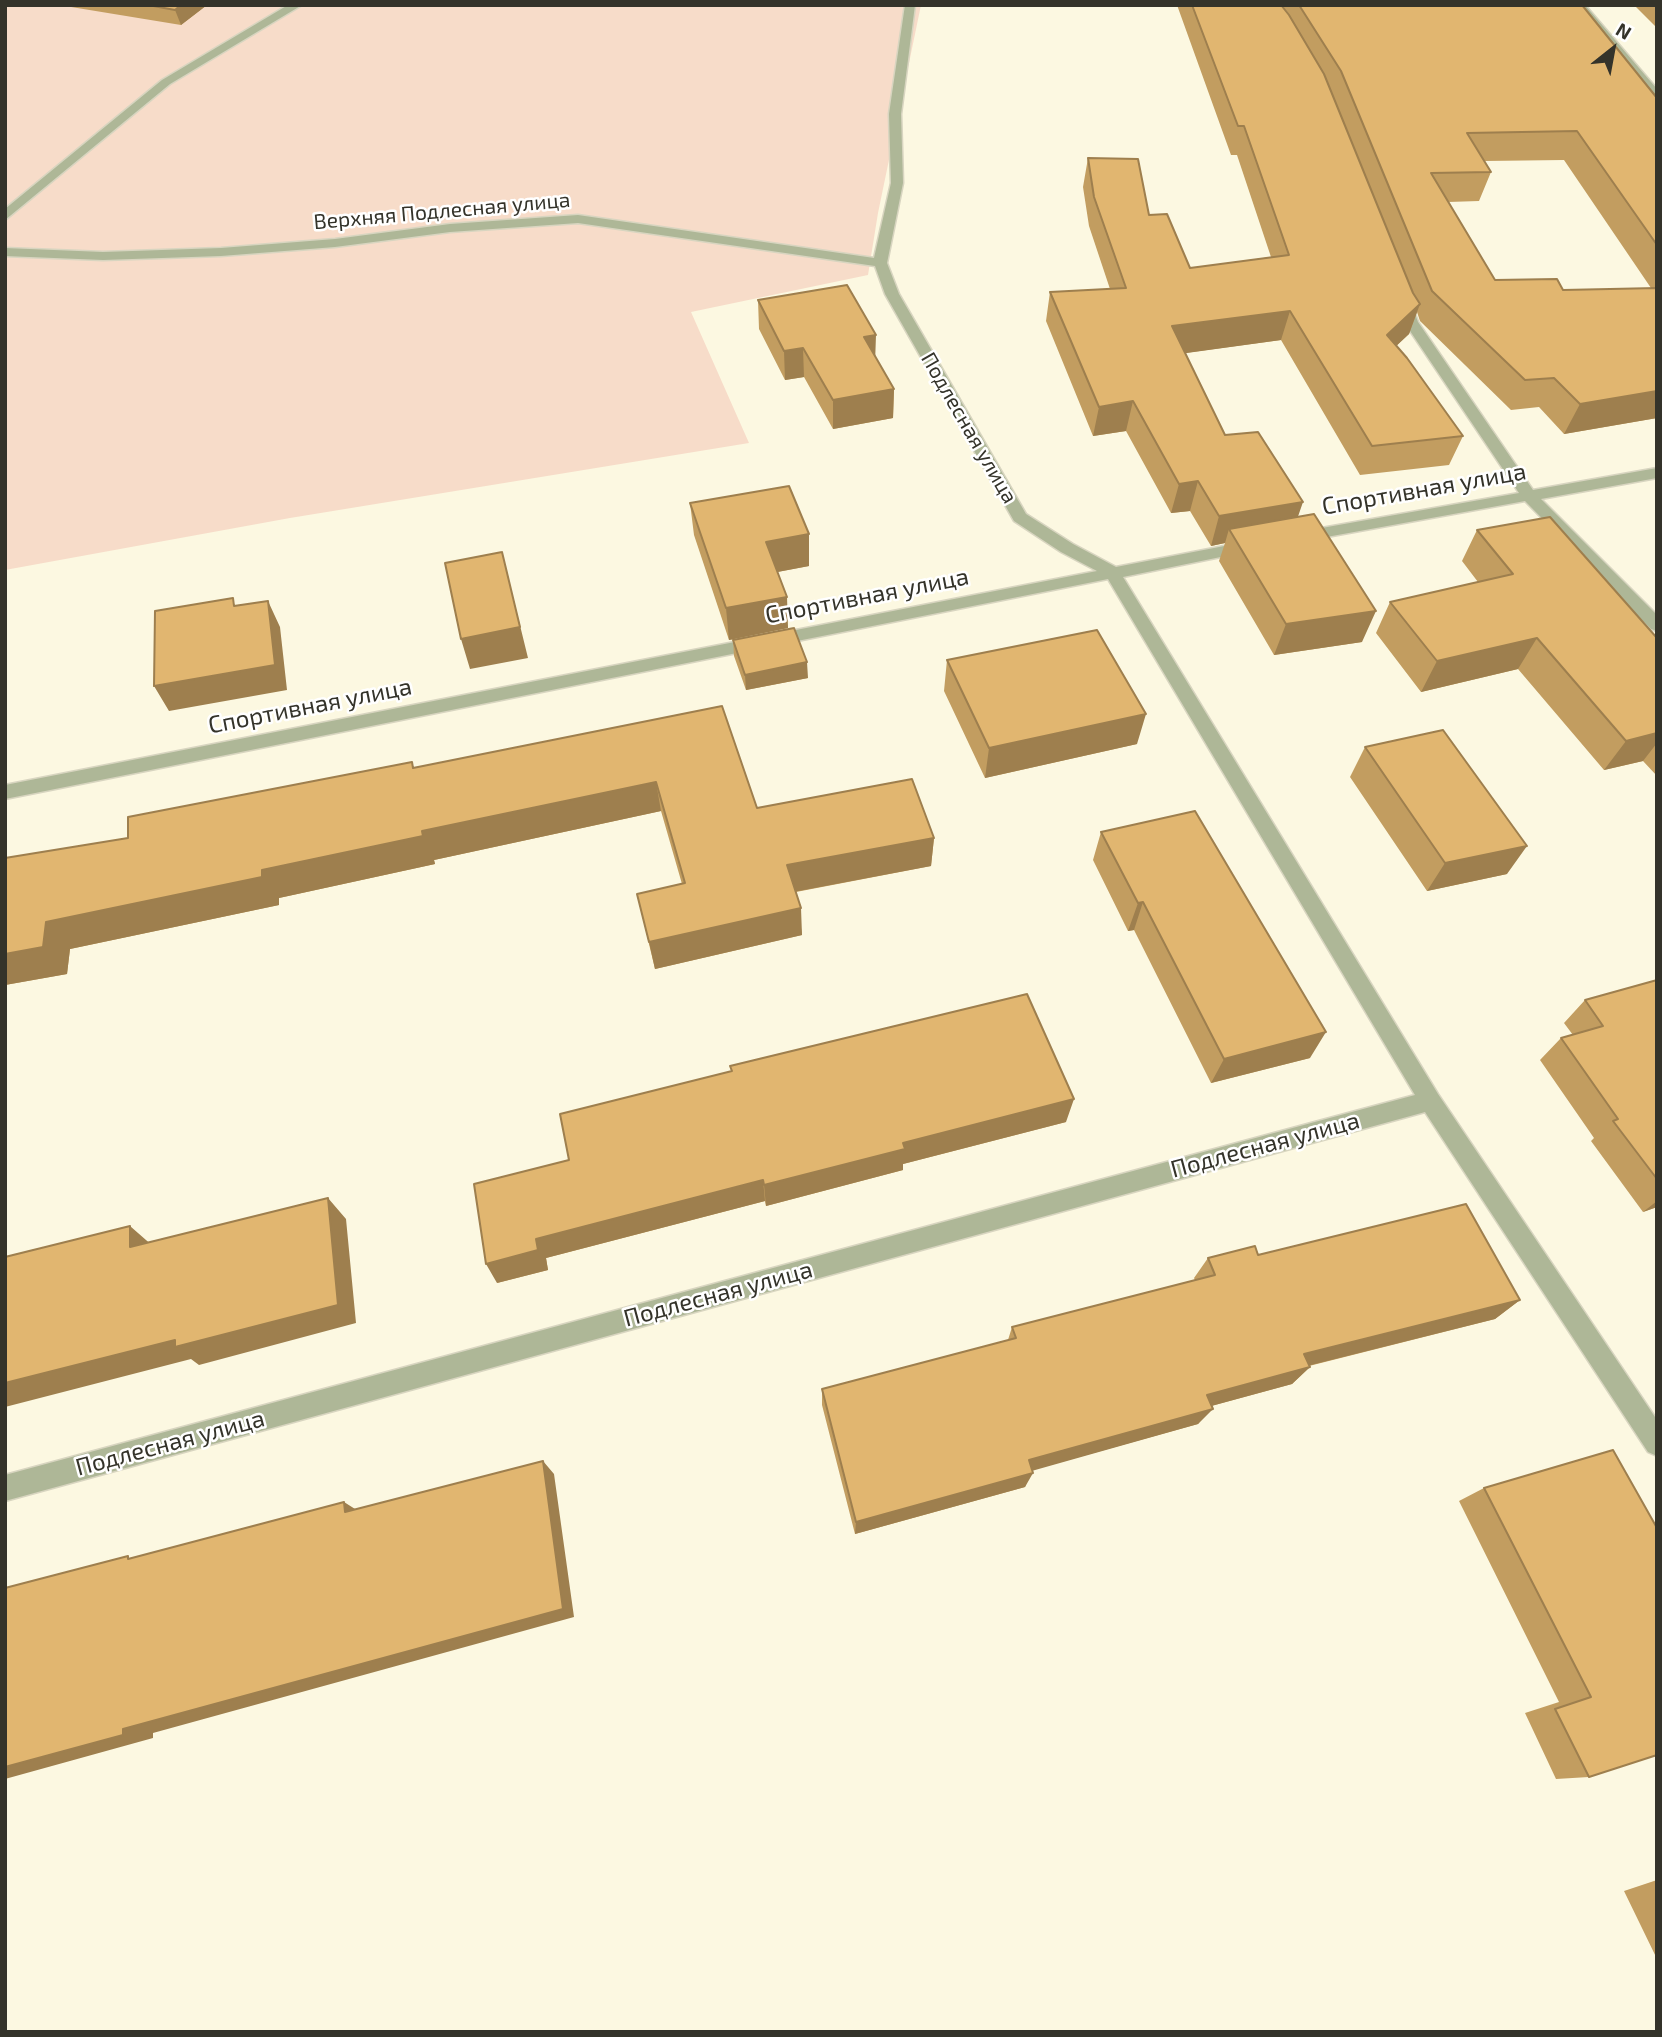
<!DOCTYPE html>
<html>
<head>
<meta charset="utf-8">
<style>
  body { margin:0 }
  #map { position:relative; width:1662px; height:2037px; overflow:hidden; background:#fcf8e1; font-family:"Exo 2",sans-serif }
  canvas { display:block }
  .frame { position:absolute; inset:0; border:7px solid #34332a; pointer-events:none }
  .north { position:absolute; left:1578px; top:14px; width:70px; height:70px; -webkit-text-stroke:5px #fff; paint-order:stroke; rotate:31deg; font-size:19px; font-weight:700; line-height:28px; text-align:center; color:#34332a }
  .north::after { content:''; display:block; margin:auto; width:24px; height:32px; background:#34332a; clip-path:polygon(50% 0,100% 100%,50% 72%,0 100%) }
</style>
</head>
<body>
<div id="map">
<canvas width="1662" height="2037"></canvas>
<div class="frame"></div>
<div class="north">N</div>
</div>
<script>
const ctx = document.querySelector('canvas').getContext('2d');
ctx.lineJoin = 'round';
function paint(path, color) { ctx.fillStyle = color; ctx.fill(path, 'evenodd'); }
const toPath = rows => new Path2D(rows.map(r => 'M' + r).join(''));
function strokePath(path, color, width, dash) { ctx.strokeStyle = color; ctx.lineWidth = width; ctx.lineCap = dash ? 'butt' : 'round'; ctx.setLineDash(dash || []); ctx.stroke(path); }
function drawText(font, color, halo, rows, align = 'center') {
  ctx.font = font + ' "Exo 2",sans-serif'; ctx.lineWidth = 5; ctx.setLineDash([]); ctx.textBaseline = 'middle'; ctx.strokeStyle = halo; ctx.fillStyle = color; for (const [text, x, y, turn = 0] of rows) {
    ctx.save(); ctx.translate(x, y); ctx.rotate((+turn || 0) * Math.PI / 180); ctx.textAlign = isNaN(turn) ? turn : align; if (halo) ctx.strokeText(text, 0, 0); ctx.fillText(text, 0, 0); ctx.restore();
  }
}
paint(toPath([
  [5,5,921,5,878,213,868,275,691,312,749,443,290,518,5,570]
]), '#f7dcc9');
const service = toPath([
  [288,5,302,5,170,84,5,220,5,209,162,80,288,5]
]);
const minor = toPath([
  [905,5,915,5,901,114,903,183,887,263,899,294,1026,514,1073,544,1116,567,1250,541,1256,542,1258,546,1250,551,1123,577,1438,1094,1657,1420,1657,1456,1648,1452,1425,1112,5,1501,5,1475,1415,1095,1108,579,5,799,5,785,1097,571,1061,552,1014,521,885,294,875,266,578,223,450,232,335,247,221,256,103,260,5,256,5,248,103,252,221,248,335,239,450,224,578,215,874,258,891,183,889,114,905,5],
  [1402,294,1409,298,1418,322,1533,490,1657,468,1657,478,1541,499,1657,615,1657,631,1651,629,1525,501,1299,542,1293,541,1291,537,1293,533,1299,532,1519,493,1404,322,1395,298,1402,294]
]);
const tertiary = toPath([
  [1574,5,1585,5,1657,89,1657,99,1653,98,1574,5]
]);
strokePath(service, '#d8d5c0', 3);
strokePath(minor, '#d8d5c0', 3);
strokePath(tertiary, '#d8d5c0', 3);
paint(service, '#aeb797');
paint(minor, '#aeb797');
paint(tertiary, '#aeb797');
paint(toPath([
  [59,5,207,5,181,25],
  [1177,5,1582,5,1657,98,1657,418,1564,434,1539,407,1511,410,1420,321,1417,312,1409,334,1396,346,1463,436,1449,465,1360,475,1281,340,1185,353,1225,435,1298,517,1362,642,1274,655,1219,561,1225,543,1211,546,1190,511,1171,513,1126,431,1093,436,1046,321,1050,292,1110,289,1089,226,1083,187,1088,158,1149,215,1190,268,1271,257,1237,155,1231,155],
  [1564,160,1651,288,1563,290,1495,280,1448,202,1479,201,1491,172,1484,161],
  [1634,5,1657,5,1657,28],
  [758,300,875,356,894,389,893,418,833,429,804,377,785,380,759,329],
  [690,503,809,534,809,566,777,572,788,628,729,640,694,535],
  [1477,530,1657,638,1657,776,1643,761,1604,770,1518,669,1421,692,1376,633,1390,602,1478,582,1462,561],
  [733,640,808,678,746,690,734,656],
  [947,660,1137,744,985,778,944,691],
  [722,706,757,808,934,838,931,866,796,892,802,935,655,969,637,894,682,884,661,811,434,860,435,864,279,898,279,905,70,949,67,974,5,985,5,858,128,838,414,768],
  [1365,747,1507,874,1427,891,1350,777],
  [1101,832,1310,1058,1211,1083,1134,930,1128,931,1093,860],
  [1657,980,1657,1207,1643,1212,1591,1141,1594,1138,1540,1060,1561,1038,1573,1035,1564,1023,1585,1000],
  [730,1066,1066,1122,903,1164,903,1170,766,1206,765,1201,546,1258,548,1270,497,1283,569,1160,731,1071],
  [1258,1255,1520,1300,1495,1319,1309,1366,1310,1367,1292,1384,1211,1406,1198,1424,1032,1470,1025,1487,855,1534,822,1405,822,1389,1008,1340,1012,1327,1195,1280,1194,1278,1208,1258],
  [1613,1450,1589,1777,1556,1779,1525,1713,1559,1702,1459,1501,1484,1488],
  [1657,1880,1657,1959,1624,1891]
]), '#c29d60');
paint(toPath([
  [181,5,207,5,181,25,175,10],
  [1420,304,1409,334,1376,365,1387,335],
  [1290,311,1281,340,1165,356,1172,326],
  [876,335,875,364,864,337],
  [803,348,804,377,785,380,784,351],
  [894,389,893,418,833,429,833,400],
  [1657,391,1657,418,1564,434,1580,404],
  [1133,401,1126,431,1093,436,1099,407],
  [1198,481,1190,511,1171,513,1179,484],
  [1303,502,1293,531,1229,529,1225,543,1211,546,1219,516],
  [809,534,809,566,767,574,766,542],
  [502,552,528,658,470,669,461,639],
  [787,597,788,628,729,640,726,608],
  [268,601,280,627,287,690,169,711,154,686],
  [1376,611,1362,642,1274,655,1286,624],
  [1537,638,1518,669,1421,692,1437,661],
  [807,662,808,678,746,690,745,675],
  [1146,714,1137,744,985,778,989,748],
  [1657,733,1657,743,1643,761,1604,770,1626,741],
  [656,782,661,811,434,860,435,864,279,898,279,905,70,949,67,974,5,985,5,954,46,922,422,831],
  [934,838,931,866,788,893,787,865],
  [1527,846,1507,874,1427,891,1445,863],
  [1143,902,1134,930,1128,931,1138,903],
  [801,908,802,935,655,969,649,942],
  [1326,1032,1310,1058,1211,1083,1224,1059],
  [1074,1099,1066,1122,903,1164,903,1170,766,1206,764,1185,903,1143],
  [763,1180,765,1201,546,1258,548,1270,497,1283,486,1264,536,1239],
  [328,1198,346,1219,356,1323,199,1365,191,1359,5,1407,5,1383],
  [1657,1201,1657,1207,1643,1212],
  [130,1226,154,1247,130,1247],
  [1520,1300,1495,1319,1287,1371,1304,1354],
  [1310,1367,1292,1384,1193,1411,1207,1395],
  [1213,1409,1198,1424,1021,1474,1029,1460],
  [543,1461,554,1474,574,1617,153,1733,153,1738,5,1779,5,1767,123,1729],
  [1033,1473,1025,1487,855,1534,856,1522],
  [344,1502,363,1514,345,1512]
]), '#9e7f4e');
const building = toPath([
  [148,5,181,5,175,10,148,5],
  [1192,5,1281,5,1289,15,1324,74,1413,293,1420,304,1387,335,1407,358,1463,436,1372,446,1290,311,1172,326,1225,435,1258,432,1303,502,1219,516,1198,481,1179,484,1133,401,1099,407,1050,292,1126,288,1094,197,1088,158,1138,159,1149,215,1167,214,1190,268,1289,255,1244,126,1238,126,1192,5],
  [1299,5,1582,5,1657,98,1657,245,1577,131,1467,133,1491,172,1431,173,1495,280,1557,279,1563,290,1657,288,1657,391,1580,404,1554,378,1525,380,1432,291,1341,71,1299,5],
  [847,285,876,335,864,337,894,389,833,400,803,348,784,351,758,300,847,285],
  [789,486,809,534,766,542,787,597,726,608,690,503,789,486],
  [1314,514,1376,611,1286,624,1229,529,1314,514],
  [1550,517,1657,638,1657,733,1626,741,1537,638,1437,661,1390,602,1513,574,1477,530,1550,517],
  [502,552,520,627,461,639,445,563,502,552],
  [233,598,234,606,268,601,275,665,154,686,155,611,233,598],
  [794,628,807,662,745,675,733,640,794,628],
  [1097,630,1146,714,989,748,947,660,1097,630],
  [722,706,757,808,912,779,934,838,787,865,801,908,649,942,637,894,685,883,656,782,422,831,423,836,262,870,262,877,46,922,43,947,5,954,5,858,128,838,128,817,412,762,413,768,722,706],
  [1443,730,1527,846,1445,863,1365,747,1443,730],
  [1195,811,1326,1032,1224,1059,1143,902,1138,903,1101,832,1195,811],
  [1657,980,1657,1179,1613,1121,1618,1119,1561,1038,1603,1026,1585,1000,1657,980],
  [1027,994,1074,1099,903,1143,905,1149,764,1185,763,1180,536,1239,538,1250,486,1264,474,1184,569,1160,560,1114,732,1071,730,1066,1027,994],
  [328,1198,338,1305,175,1347,175,1340,5,1383,5,1257,130,1226,130,1247,328,1198],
  [1466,1204,1520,1300,1304,1354,1310,1367,1207,1395,1213,1409,1029,1460,1033,1473,856,1522,822,1389,1016,1338,1012,1327,1215,1275,1208,1258,1255,1246,1258,1255,1466,1204],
  [1613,1450,1657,1528,1657,1755,1589,1777,1555,1709,1591,1697,1484,1488,1613,1450],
  [543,1461,563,1609,123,1729,123,1735,5,1767,5,1588,128,1556,128,1559,344,1502,345,1512,543,1461]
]);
paint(building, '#e1b670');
strokePath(building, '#9e7f4e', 2);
drawText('21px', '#34332a', '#fff', [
  ["Верхняя Подлесная улица",442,211,-5],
  ["Подлесная улица",969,428,60]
]);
drawText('24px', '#34332a', '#fff', [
  ["Спортивная улица",1424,489,-10],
  ["Спортивная улица",867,596,-11],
  ["Спортивная улица",310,706,-11],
  ["Подлесная улица",1265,1145,-15],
  ["Подлесная улица",718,1294,-15],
  ["Подлесная улица",170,1443,-15]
]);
</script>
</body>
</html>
